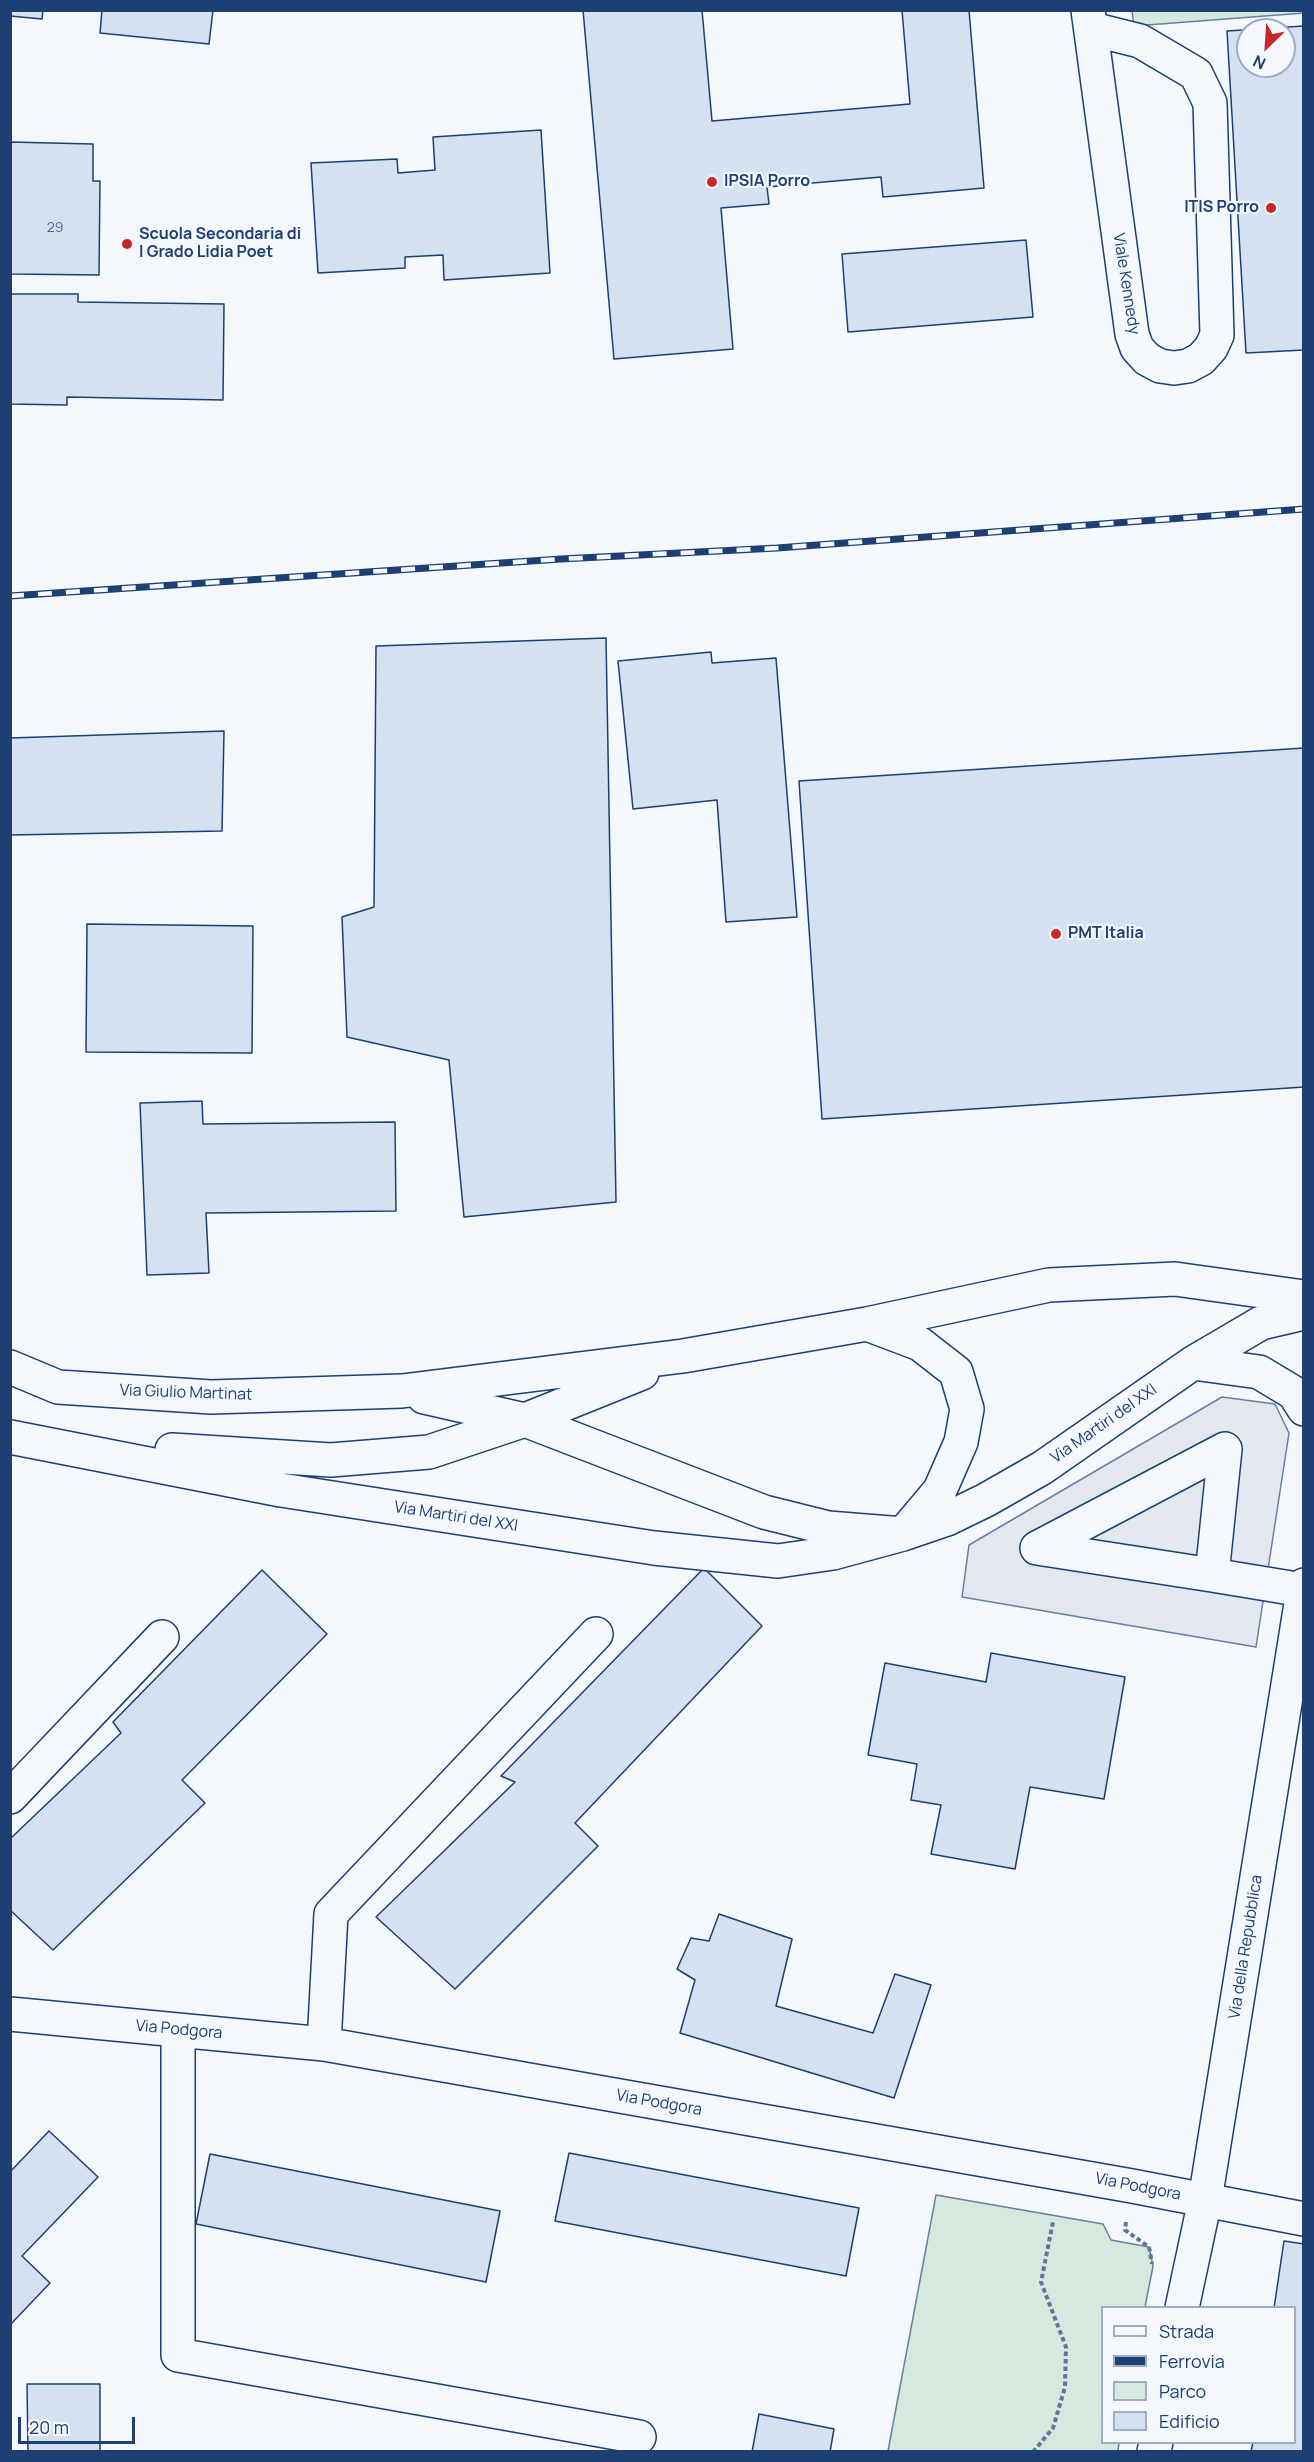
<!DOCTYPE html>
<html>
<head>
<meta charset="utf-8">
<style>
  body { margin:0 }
  #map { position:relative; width:1314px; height:2462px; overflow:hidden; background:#f4f7fb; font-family:Manrope,sans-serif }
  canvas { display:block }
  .frame { position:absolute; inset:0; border:12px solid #1d3f73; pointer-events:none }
  .legend { position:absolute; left:1101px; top:2306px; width:195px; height:138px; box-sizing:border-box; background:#f4f7fb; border:2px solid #9eadc5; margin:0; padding:8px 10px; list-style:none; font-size:18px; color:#1d3f73 }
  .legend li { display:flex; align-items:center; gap:12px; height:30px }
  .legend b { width:30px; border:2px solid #9eadc5 }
  .north { position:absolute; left:1236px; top:18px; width:60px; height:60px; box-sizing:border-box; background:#f4f7fb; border:2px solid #9eadc5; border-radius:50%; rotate:205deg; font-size:16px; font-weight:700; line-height:24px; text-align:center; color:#1d3f73 }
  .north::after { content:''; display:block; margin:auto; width:21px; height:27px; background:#c62828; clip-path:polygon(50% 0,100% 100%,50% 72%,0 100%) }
  .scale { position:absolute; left:18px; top:2417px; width:117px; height:27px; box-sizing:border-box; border:3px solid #1d3f73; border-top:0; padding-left:8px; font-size:18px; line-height:21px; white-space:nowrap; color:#1d3f73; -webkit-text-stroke:4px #f4f7fb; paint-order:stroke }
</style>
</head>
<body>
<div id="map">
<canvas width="1314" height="2462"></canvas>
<div class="frame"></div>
<ul class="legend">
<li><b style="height:8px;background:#f4f7fb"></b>Strada</li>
<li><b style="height:8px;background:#1d3f73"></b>Ferrovia</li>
<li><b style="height:16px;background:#d7e8df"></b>Parco</li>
<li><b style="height:16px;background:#d5e0f0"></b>Edificio</li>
</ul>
<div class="north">N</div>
<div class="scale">20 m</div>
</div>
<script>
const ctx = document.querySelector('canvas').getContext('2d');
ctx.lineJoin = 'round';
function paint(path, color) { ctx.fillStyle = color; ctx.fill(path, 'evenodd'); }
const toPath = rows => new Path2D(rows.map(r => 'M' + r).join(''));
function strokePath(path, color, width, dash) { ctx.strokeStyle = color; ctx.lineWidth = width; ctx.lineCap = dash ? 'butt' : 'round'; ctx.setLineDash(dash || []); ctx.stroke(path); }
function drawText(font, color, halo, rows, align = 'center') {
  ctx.font = font + ' Manrope,sans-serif'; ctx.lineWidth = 4.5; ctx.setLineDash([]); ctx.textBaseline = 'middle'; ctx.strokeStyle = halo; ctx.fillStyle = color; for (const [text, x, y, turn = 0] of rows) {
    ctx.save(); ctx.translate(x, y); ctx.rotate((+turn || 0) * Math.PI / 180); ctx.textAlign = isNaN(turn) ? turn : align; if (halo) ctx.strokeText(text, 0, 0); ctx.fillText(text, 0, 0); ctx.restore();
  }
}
const green = toPath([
  [1303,10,1304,13,1134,26,1132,11,1303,10],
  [936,2195,1103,2224,1111,2240,1149,2247,1153,2266,1145,2307,1102,2308,1102,2442,1119,2443,1118,2451,888,2451,936,2195]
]);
paint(green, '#d7e8df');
strokePath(green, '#687fa3', 1.5);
const parking = toPath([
  [1222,1397,1275,1404,1289,1433,1256,1647,962,1597,969,1545,1222,1397]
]);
paint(parking, '#e3e8f0');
strokePath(parking, '#687fa3', 1.5);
const building = toPath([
  [10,10,43,10,42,19,10,16,10,10],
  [102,10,213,10,209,44,100,33,102,10],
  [583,10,702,10,712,121,910,104,902,10,969,10,984,188,883,197,881,177,767,187,769,204,721,208,733,349,614,359,583,10],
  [1304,26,1304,350,1246,353,1227,31,1304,26],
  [1248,30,1284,30,1284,66,1248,66,1248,30],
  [541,130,550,273,444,280,443,255,405,257,405,268,318,273,311,163,397,159,398,173,435,170,433,137,541,130],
  [10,142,93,144,93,181,100,181,99,275,10,274,10,142],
  [1026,240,1033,317,848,332,842,254,1026,240],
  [10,294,78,294,78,302,224,304,223,400,67,397,67,405,10,404,10,294],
  [606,638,616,1202,464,1217,449,1060,347,1037,342,917,374,907,376,646,606,638],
  [711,652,712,663,776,658,797,917,726,922,717,800,633,809,618,661,711,652],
  [224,731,222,831,10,835,10,738,224,731],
  [1304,748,1304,1087,822,1119,799,781,1304,748],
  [87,924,253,926,252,1053,86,1052,87,924],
  [202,1101,203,1124,395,1122,396,1211,206,1213,209,1273,147,1275,140,1103,202,1101],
  [704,1568,762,1626,575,1823,598,1846,455,1989,376,1917,515,1782,501,1776,704,1568],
  [262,1570,327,1634,182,1780,205,1803,53,1950,10,1910,10,1839,121,1733,113,1722,262,1570],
  [991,1653,1125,1677,1104,1799,1030,1787,1015,1869,931,1854,941,1805,911,1800,917,1764,868,1755,885,1663,986,1682,991,1653],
  [719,1914,792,1939,776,2006,873,2033,895,1974,931,1985,894,2098,680,2033,695,1980,677,1969,691,1938,709,1941,719,1914],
  [49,2131,98,2177,22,2256,50,2283,10,2325,10,2172,49,2131],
  [569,2153,859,2208,846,2276,555,2221,569,2153],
  [210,2154,500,2211,486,2282,196,2224,210,2154],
  [1284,2241,1304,2244,1304,2452,1251,2452,1253,2442,1294,2442,1294,2308,1274,2308,1284,2241],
  [27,2384,100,2384,100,2452,28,2452,27,2384],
  [759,2414,834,2429,830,2452,752,2452,759,2414]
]);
paint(building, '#d5e0f0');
strokePath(building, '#1d3f73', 1.5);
const minor = toPath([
  [1088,10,1132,334,1137,348,1147,359,1160,366,1174,368,1188,366,1201,359,1211,348,1217,335,1210,103,1196,74,1140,41,1092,29],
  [1193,1363,1259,1372,1294,1393,1304,1409],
  [10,1367,58,1387,211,1397,402,1391,683,1356,867,1324,1049,1285,1175,1279,1304,1297],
  [424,1397,525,1420,764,1512,828,1528,903,1534,940,1490,961,1442,967,1409,956,1372,920,1344,867,1324],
  [10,1437,281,1490,654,1548,778,1561,833,1553,903,1534,947,1519,986,1500,1042,1468,1193,1363,1261,1323,1304,1313],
  [172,1450,331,1460,429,1452,525,1420,642,1373],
  [1212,1575,1225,1449,1037,1548,1212,1575,1303,1590],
  [10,1797,162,1637],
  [10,2014,324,2044,1132,2186,1304,2219],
  [178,2030,178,2355,639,2437],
  [324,2044,331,1914,596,1634],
  [1182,2308,1205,2200,1304,1585],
  [1154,2452,1156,2442]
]);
strokePath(minor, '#1d3f73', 36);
strokePath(toPath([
  [1126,2222,1125,2230,1149,2247,1152,2264],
  [1033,2452,1053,2428,1065,2387,1066,2347,1041,2282,1053,2222]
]), '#5e769c', 4, [4.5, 3]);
strokePath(minor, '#f4f7fb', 33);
const rail = toPath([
  [10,596,561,559,777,548,1304,509]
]);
strokePath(rail, '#1d3f73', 7);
strokePath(rail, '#f4f7fb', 4.5, [14]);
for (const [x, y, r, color] of [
  [712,182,6,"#c62828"],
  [1271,208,6,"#c62828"],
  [127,244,6,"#c62828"],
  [1056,934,6,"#c62828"]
]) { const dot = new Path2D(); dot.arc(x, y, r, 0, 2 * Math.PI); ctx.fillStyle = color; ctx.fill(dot); strokePath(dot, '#f4f7fb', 2); }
drawText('14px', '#4b6792', null, [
  ["29",55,228]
]);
drawText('bold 16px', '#1d3f73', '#f4f7fb', [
  ["IPSIA Porro",724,182],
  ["ITIS Porro",1259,208,"right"],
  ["Scuola Secondaria di",139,235],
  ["I Grado Lidia Poet",139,253],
  ["PMT Italia",1068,934]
], 'left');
drawText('16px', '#1d3f73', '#f4f7fb', [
  ["Viale Kennedy",1126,284,81],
  ["Via Giulio Martinat",186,1393,2],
  ["Via Martiri del XXI",1104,1424,-35],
  ["Via Martiri del XXI",456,1517,9],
  ["Via della Repubblica",1246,1947,-81],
  ["Via Podgora",179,2030,5],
  ["Via Podgora",659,2103,10],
  ["Via Podgora",1138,2187,11]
]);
</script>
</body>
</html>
